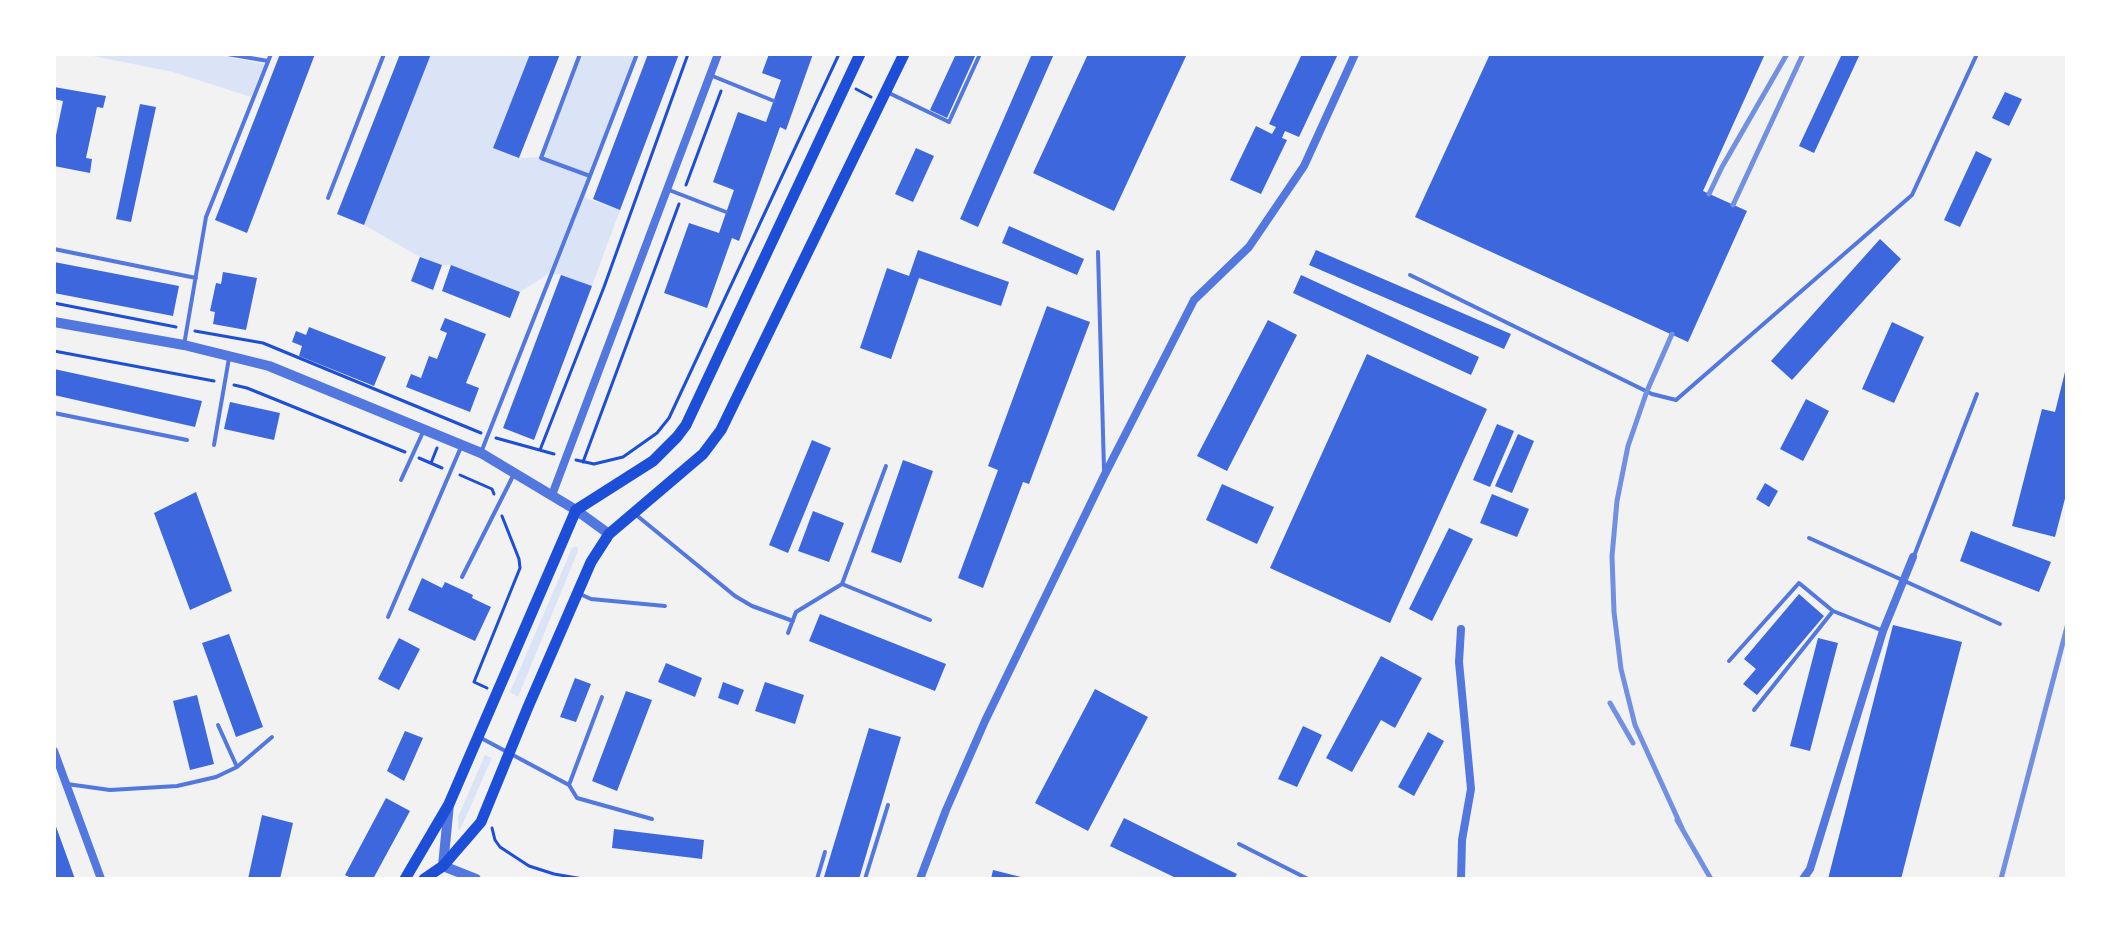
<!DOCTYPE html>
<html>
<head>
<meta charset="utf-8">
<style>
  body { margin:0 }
  #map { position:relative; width:2121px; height:933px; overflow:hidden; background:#f2f2f2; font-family:"Work Sans",sans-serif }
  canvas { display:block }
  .frame { position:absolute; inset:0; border:56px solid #fff; pointer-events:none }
</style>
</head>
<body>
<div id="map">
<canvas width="2121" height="933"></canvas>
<div class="frame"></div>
</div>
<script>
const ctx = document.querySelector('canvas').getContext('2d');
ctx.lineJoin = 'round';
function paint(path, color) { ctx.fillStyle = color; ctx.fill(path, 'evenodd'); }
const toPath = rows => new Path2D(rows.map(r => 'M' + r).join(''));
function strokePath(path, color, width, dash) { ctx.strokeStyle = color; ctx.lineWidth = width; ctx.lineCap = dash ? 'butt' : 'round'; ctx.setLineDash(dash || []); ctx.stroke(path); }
paint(toPath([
  [83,54,211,54,265,64,251,97,173,72],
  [431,54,530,54,493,147,519,158,541,157,580,54,637,54,590,176,585,198,620,210,592,286,561,275,550,273,520,292,451,265,442,265,420,257,364,225],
  [577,546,578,551,518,697,510,692,572,548],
  [485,755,492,758,460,830,458,828,458,817]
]), '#dbe4f7');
paint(toPath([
  [280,54,315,54,247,233,215,220],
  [400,54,431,54,364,225,337,214],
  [530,54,560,54,519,158,493,148],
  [648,54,679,54,620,210,593,199],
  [769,54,813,54,786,130,780,127,739,241,732,238,707,308,664,293,689,223,719,233,734,190,713,182,738,112,766,122,781,80,762,73],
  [956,54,976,54,947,118,930,110],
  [1032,54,1054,54,978,227,960,219],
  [1088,54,1187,54,1114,211,1033,173],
  [1302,54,1338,54,1299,137,1285,131,1282,138,1287,140,1261,194,1230,180,1256,126,1272,134,1276,127,1269,124],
  [1490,54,1765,54,1703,191,1747,211,1688,342,1415,217],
  [1842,54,1860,54,1814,153,1799,146],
  [54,87,106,96,103,108,97,107,86,158,92,159,90,173,54,166,54,145,63,101,54,99],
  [2005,92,2022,99,2009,126,1992,118],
  [140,104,156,107,131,222,116,219],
  [916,148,934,156,913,202,895,194],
  [1976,151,1992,159,1960,227,1944,220],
  [1009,226,1084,259,1077,275,1002,243],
  [1880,239,1901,259,1792,380,1771,361],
  [918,250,1009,282,1001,306,919,278,891,359,860,348,887,268,909,276],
  [1316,250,1511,334,1504,349,1309,265],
  [420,257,442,265,433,290,411,281],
  [54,262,179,286,173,316,54,293],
  [451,265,520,292,510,318,442,291],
  [223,272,257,278,246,330,213,324,215,312,210,311,216,283,221,284],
  [561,275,592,286,534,440,503,428],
  [1301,275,1479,357,1471,375,1293,293],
  [1047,306,1090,322,1029,484,1023,482,983,588,958,578,998,470,988,466],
  [445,318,486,334,466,383,479,388,470,412,406,387,411,374,421,378,429,356,437,359,447,333,440,330],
  [1268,320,1297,335,1227,471,1197,456],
  [1892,322,1924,337,1894,403,1862,389],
  [309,327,386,357,374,386,299,356,302,346,292,342,296,331,306,335],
  [1367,354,1487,409,1390,623,1270,568],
  [2066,368,2067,491,2055,537,2012,526,2042,409,2055,412],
  [54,369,202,401,195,427,54,395],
  [1806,399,1829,411,1803,461,1780,449],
  [230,402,280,413,274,440,224,429],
  [1497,424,1514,431,1490,487,1473,480],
  [1518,434,1534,441,1512,493,1495,486],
  [812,440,831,448,788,553,769,545],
  [903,460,933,471,901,563,871,552],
  [1765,483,1778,491,1769,507,1756,499],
  [1222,484,1274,507,1257,544,1206,520],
  [196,492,232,591,190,610,154,513],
  [1492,494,1529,509,1517,537,1480,523],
  [813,511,844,523,829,562,798,551],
  [1449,528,1473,539,1432,621,1409,609],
  [1971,531,2051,562,2039,592,1960,561],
  [422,578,442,588,445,582,473,595,472,598,491,607,475,641,408,610],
  [1799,594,1824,616,1757,695,1743,684,1756,669,1744,659],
  [820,614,946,664,935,691,809,641],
  [1893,625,1962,642,1901,879,1828,879],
  [229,634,263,727,236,737,202,643],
  [399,638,420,649,399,690,378,679],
  [1818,638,1838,643,1810,751,1790,746],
  [1381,656,1422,678,1395,728,1381,720,1352,772,1326,758],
  [666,663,702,678,695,697,658,682],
  [575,678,591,684,576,722,560,717],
  [723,682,744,690,738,705,718,698],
  [765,682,804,695,795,724,755,711],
  [1095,689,1148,717,1088,831,1035,803],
  [626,691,652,700,617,791,592,781],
  [197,695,214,764,190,770,173,701],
  [1303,726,1322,735,1297,787,1278,779],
  [869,728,901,737,859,879,830,879,824,877],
  [405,731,423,738,404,781,387,771],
  [1428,732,1444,741,1414,796,1398,787],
  [386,798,410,811,373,879,353,879,345,875],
  [262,815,293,823,280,879,248,879],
  [1124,818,1237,874,1234,879,1178,879,1110,846],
  [54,821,75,879,54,879],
  [614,829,704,840,702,859,612,848],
  [993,870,1025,878,1024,879,991,879]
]), '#3d67dc');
strokePath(toPath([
  [856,89,871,97],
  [686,185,721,91],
  [54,303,176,327],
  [195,331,263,343,481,433],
  [54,351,214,381],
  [234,385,247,388,405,452],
  [496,438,554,454],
  [540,450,604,287,688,54],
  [419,458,442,468],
  [576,460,594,464,623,457,657,433,669,418,839,54],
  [583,462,679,204],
  [431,463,437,448],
  [460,475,492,489,494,494],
  [487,688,474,682,520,568,519,559,502,516],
  [492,828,495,840,500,847,529,866,554,874,583,879]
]), '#1d4ed8', 3);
strokePath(toPath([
  [227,54,268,61],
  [580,54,541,158,590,176],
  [710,75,774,101],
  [889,93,949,122,980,54],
  [669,190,726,212],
  [328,198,384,54],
  [54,249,196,278],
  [1098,252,1104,470],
  [1410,275,1652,394,1676,400,1912,195,1977,54],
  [184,345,206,217,271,54],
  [54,413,187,440],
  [214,445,229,358],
  [482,450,590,176,637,54],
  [401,480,423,432],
  [635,514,735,596,752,606,793,621],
  [1809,538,2000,624],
  [1914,556,1977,394],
  [462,577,513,476],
  [842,584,930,620],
  [580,594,591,599,665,606],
  [388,617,461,447],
  [788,633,796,612,842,584,886,466],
  [1729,661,1799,583,1833,611,1881,630],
  [1754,710,1833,611],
  [218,725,237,767],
  [481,738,569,785,602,697],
  [67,784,110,790,177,786,216,777,237,767,272,737],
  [569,785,577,798,652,819],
  [1239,844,1308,879],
  [817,879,825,852],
  [865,879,888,805]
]), '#5277de', 4);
strokePath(toPath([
  [552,495,718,54],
  [54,751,101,879],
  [920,879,946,810,985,721,1104,476,1194,300,1249,247,1304,166,1355,54],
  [1461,879,1462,840,1471,789,1459,662,1461,629],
  [1803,879,1810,869,1883,631,1913,557]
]), '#5277de', 8);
strokePath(toPath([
  [54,322,184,345,269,366,481,453,576,510,609,534],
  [449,804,443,866,476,879]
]), '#5277de', 10);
strokePath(toPath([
  [405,879,449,804,576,510,653,461,677,437,686,425,860,54],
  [424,879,443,866,481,822,528,707,591,562,609,534,703,454,721,430,904,54]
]), '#1d4ed8', 11);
strokePath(toPath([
  [1709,194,1722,167,1787,54],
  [1733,205,1803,54],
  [1672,334,1647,391,1628,446,1617,501,1612,556,1614,612,1621,669,1635,725,1682,828],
  [1610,703,1633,743],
  [1677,820,1711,879],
  [2001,879,2067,627]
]), '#7290e2', 5);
</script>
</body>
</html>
